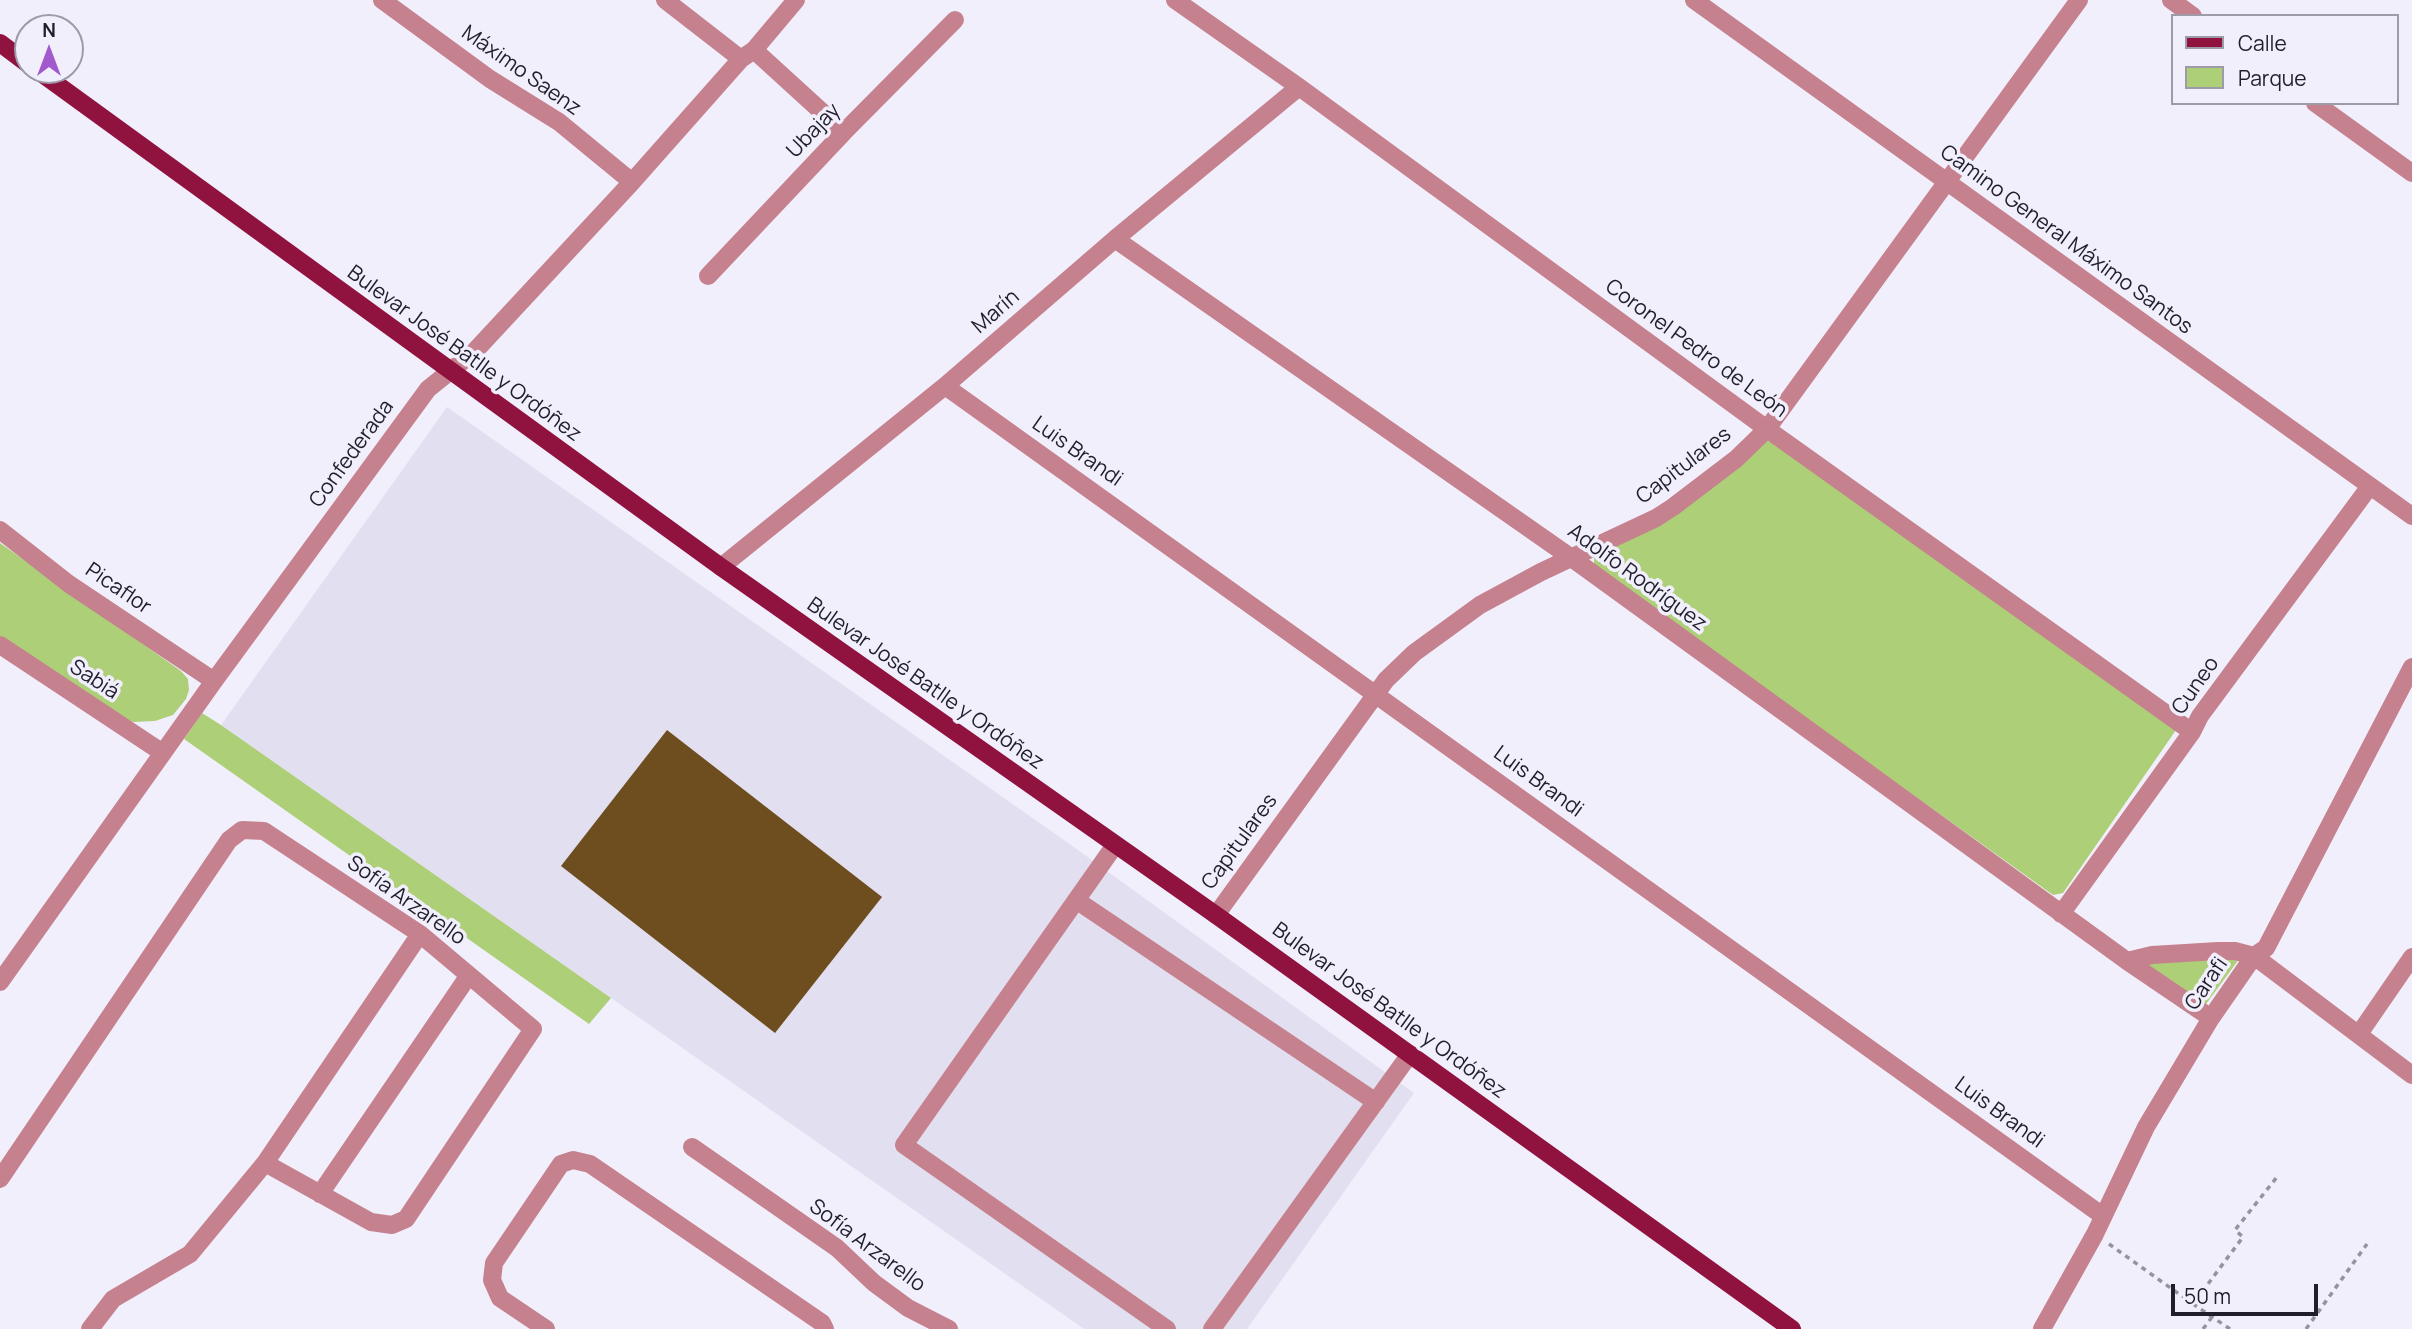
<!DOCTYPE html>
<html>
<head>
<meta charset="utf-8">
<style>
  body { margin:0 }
  #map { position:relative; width:2412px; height:1329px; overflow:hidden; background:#f2effd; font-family:Manrope,sans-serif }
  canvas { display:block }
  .legend { position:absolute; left:2171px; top:14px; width:228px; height:91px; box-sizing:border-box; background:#f2effd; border:2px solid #9e9ba9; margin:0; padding:9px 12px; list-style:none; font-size:21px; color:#201e2a }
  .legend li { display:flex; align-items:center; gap:14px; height:35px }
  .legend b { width:35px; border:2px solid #9e9ba9 }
  .north { position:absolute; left:14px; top:14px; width:70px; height:70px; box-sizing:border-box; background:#f2effd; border:2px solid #9e9ba9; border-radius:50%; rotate:0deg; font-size:19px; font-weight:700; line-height:28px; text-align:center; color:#201e2a }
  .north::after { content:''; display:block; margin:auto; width:24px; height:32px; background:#a159cd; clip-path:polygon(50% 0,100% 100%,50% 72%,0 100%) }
  .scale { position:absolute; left:2171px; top:1284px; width:147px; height:32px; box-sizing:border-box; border:4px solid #201e2a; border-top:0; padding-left:9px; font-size:21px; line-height:24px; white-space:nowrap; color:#201e2a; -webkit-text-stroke:5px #f2effd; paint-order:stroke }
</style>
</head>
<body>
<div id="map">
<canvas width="2412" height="1329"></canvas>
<ul class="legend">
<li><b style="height:9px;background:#90123f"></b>Calle</li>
<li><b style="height:19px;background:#accf78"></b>Parque</li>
</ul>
<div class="north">N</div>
<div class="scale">50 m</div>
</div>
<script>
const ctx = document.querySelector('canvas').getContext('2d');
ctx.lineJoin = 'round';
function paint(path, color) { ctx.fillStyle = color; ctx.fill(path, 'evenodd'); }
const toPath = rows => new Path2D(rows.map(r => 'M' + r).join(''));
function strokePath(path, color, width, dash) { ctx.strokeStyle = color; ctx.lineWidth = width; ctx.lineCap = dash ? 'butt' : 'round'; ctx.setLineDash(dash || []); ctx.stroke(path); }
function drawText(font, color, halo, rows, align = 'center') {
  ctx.font = font + ' Manrope,sans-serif'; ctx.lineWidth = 7; ctx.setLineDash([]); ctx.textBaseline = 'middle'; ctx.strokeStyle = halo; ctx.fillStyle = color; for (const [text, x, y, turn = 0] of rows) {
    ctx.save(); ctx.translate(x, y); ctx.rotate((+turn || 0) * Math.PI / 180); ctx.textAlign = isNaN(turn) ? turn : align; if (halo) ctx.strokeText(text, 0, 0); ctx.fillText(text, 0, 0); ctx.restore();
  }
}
paint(toPath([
  [447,407,1071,845,1414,1093,1247,1329,1084,1329,221,725]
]), '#e2dff0');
paint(toPath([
  [1767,441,1772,442,2176,730,2063,893,2053,895,1617,583,1594,564,1594,557,1599,551],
  [0,543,181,671,188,679,189,690,186,699,173,715,155,721,133,722,113,714,0,636],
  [202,713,221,725,611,998,589,1024,184,739],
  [2236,958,2237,962,2206,1004,2202,1005,2146,965,2150,961]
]), '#accf78');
paint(toPath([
  [667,730,882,897,775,1033,561,866]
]), '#6e4d1e');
strokePath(toPath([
  [2109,1244,2193,1304],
  [2203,1329,2212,1317],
  [2230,1329,2193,1304,2243,1237,2235,1230,2277,1177],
  [2306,1329,2367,1244]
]), '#9693a0', 3.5, [5, 5]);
strokePath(toPath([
  [382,0,490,79,559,122,632,182],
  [665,0,741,59],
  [1175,0,1299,87,1767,429,2192,732],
  [1694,0,2412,516],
  [2171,0,2193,16],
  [754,50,844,132],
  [2315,103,2412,173],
  [1115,239,1573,559,2127,961,2152,955,2218,951,2235,951,2254,956,2412,1075],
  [708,276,844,132,955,20],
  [945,386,2103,1216],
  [0,530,69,584,214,681],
  [721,567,945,386,1115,239,1299,87],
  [0,645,163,753],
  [1115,845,904,1145,1167,1329],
  [1076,900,1376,1102],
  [2061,914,2192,732,2200,716,2370,486],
  [1216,915,1386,680,1414,653,1480,605,1541,572,1656,518,1673,507,1736,459,1767,429,2079,0],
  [2127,961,2211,1018],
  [0,982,214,681,428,389,474,352,632,182,741,59,754,50,796,0],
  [2359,1034,2412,957],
  [692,1147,837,1248,874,1283,908,1308,949,1329],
  [0,1179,229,840,242,830,264,831,420,934,533,1029,406,1219,392,1225,371,1222,265,1163],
  [320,1194,469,975],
  [90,1329,113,1299,190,1254,265,1163,420,934],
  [546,1329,500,1298,492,1280,494,1263,561,1164,573,1160,590,1164,822,1323,825,1329],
  [1212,1329,1410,1054],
  [2042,1329,2095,1234,2146,1127,2211,1018,2254,956,2266,948,2412,667]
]), '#c5828e', 18);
strokePath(toPath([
  [0,43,28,64],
  [37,70,721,567,1216,915,1792,1329]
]), '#90123f', 18);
drawText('21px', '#201e2a', '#f2effd', [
  ["Máximo Saenz",521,71,35],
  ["Ubajay",814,131,-46],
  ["Camino General Máximo Santos",2066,240,36],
  ["Marín",996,312,-41],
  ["Coronel Pedro de León",1696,349,36],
  ["Bulevar José Batlle y Ordóñez",464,354,36],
  ["Luis Brandi",1077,452,35],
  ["Confederada",352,454,-54],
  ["Capitulares",1684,466,-37],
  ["Adolfo Rodríguez",1637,578,36],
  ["Picaflor",118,589,34],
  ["Sabiá",94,680,33],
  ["Bulevar José Batlle y Ordóñez",925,684,35],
  ["Cuneo",2196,686,-55],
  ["Luis Brandi",1538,782,36],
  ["Capitulares",1240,842,-54],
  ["Sofía Arzarello",406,901,35],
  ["Carafi",2207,984,-56],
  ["Bulevar José Batlle y Ordóñez",1389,1011,36],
  ["Luis Brandi",1999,1113,36],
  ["Sofía Arzarello",867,1246,37]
]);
</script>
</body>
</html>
